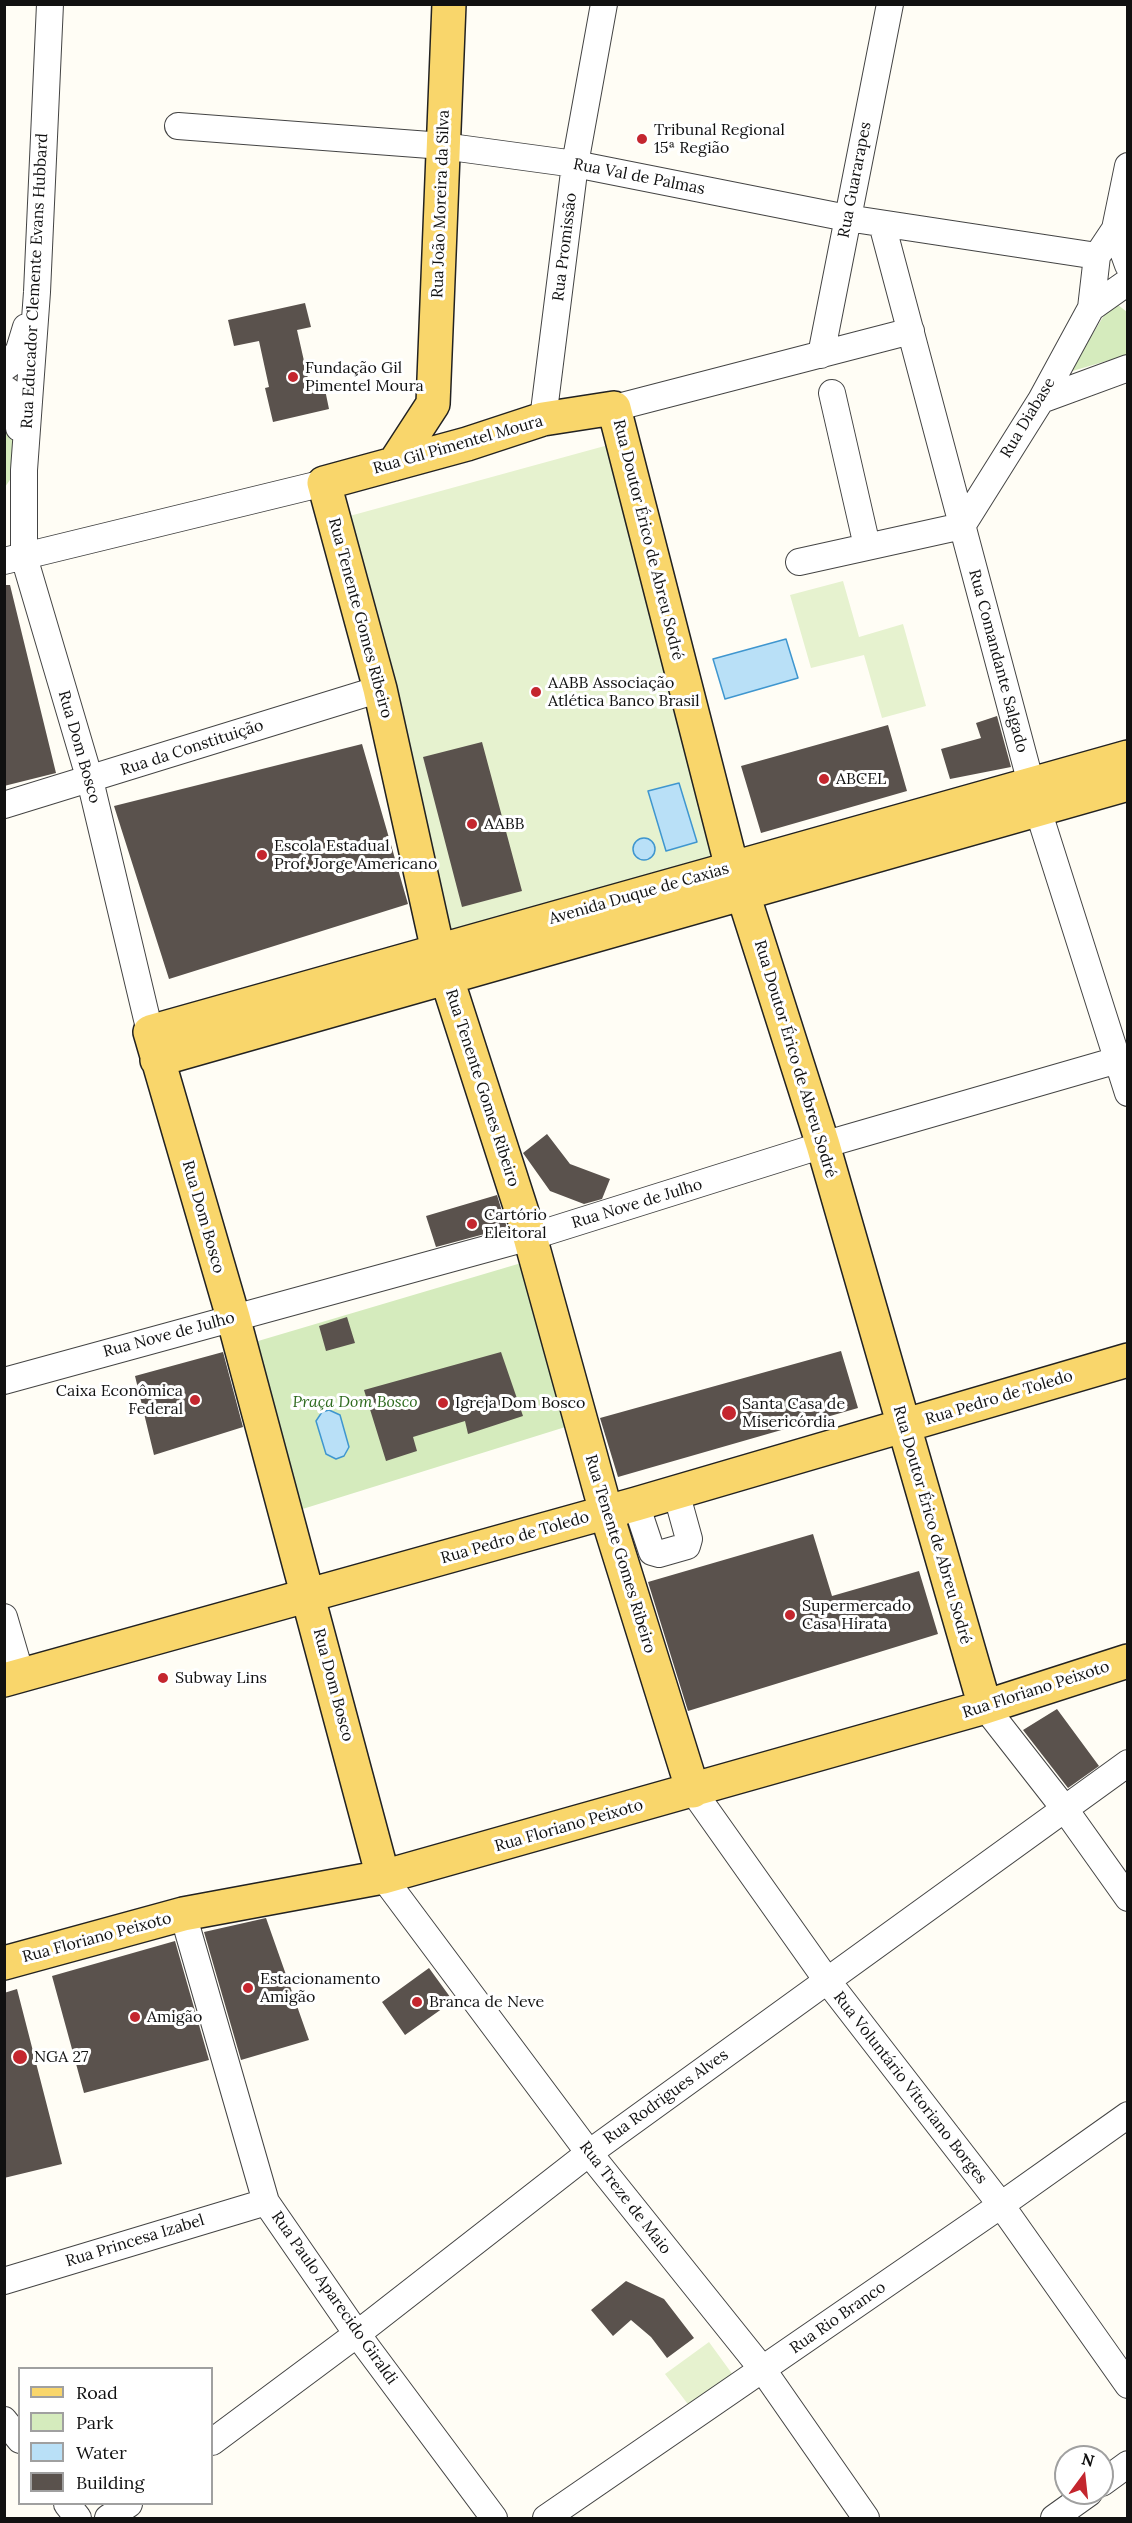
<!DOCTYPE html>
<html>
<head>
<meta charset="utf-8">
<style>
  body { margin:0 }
  #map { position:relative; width:1132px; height:2523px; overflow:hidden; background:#fffdf5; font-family:Lora,serif }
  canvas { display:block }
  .frame { position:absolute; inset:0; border:6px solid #111; pointer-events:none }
  .legend { position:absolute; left:18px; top:2367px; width:195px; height:138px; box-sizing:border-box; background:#fff; border:2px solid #a0a0a0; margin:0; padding:8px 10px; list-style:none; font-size:18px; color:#111 }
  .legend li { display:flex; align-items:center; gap:12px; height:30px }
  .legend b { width:30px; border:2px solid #a0a0a0 }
  .north { position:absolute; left:1054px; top:2445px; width:60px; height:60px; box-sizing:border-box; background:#fff; border:2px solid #a0a0a0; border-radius:50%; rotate:15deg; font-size:16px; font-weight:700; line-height:24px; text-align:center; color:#111 }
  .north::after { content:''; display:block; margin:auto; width:21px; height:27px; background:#c4262e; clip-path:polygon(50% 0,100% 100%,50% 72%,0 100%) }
</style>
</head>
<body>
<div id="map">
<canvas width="1132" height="2523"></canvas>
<div class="frame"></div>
<ul class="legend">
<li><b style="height:8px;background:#f9d66b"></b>Road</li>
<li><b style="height:16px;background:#d5ebbd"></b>Park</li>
<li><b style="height:16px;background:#b9e0f7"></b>Water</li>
<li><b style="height:16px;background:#5a524d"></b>Building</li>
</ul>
<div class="north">N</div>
</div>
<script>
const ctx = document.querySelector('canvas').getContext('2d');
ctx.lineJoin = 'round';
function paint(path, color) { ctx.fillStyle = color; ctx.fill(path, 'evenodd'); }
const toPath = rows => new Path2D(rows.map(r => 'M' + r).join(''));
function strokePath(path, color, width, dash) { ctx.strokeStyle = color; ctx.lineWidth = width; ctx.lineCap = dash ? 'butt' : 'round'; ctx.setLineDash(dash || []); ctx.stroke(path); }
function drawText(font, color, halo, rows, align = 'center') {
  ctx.font = font + ' Lora,serif'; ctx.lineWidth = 6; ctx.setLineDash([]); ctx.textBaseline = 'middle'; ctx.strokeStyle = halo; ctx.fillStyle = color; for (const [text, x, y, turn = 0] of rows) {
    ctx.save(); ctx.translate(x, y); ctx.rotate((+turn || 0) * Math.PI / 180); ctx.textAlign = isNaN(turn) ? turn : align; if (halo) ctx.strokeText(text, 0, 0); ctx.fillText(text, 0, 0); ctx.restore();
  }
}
paint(toPath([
  [1113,301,1127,312,1127,355,1069,372],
  [5,411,14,420,19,467,5,487],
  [528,1261,575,1424,293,1512,248,1344]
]), '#d5ebbd');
paint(toPath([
  [612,444,729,867,455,944,346,517],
  [843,581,859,637,903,624,926,706,882,718,864,655,811,668,790,595],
  [709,2342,733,2375,690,2407,665,2374]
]), '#e6f2cf');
const water = toPath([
  [786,639,798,678,725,699,713,659,786,639],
  [679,783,697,842,666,851,648,791,679,783],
  '633 849a11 11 0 1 1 22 0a11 11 0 1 1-22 0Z',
  [329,1410,340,1415,349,1447,344,1456,336,1459,326,1454,316,1421,322,1412,329,1410]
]);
paint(water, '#b9e0f7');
strokePath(water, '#3f96cf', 1.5);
paint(toPath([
  [305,303,311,327,297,330,309,383,323,380,329,409,273,422,265,388,269,387,259,341,234,346,228,320],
  [4,585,10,585,56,773,4,786],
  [997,716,1011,767,950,779,941,749,981,738,976,723],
  [888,725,907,791,761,833,741,766],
  [482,742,522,891,462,907,423,757],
  [362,744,408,904,169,979,114,806],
  [547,1134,570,1164,610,1179,602,1199,584,1204,550,1191,523,1153],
  [497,1195,507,1228,436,1247,426,1216],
  [347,1317,355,1343,326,1351,319,1326],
  [841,1351,858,1408,618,1477,600,1418],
  [223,1352,243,1427,154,1455,135,1376],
  [501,1352,523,1416,468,1434,465,1421,413,1437,417,1451,386,1461,364,1390],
  [813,1534,832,1596,919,1571,938,1634,688,1711,648,1582],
  [1057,1709,1099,1766,1068,1788,1023,1730],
  [266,1918,309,2040,241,2060,204,1932],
  [175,1941,209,2060,84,2093,52,1976],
  [429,1968,453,2001,405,2035,382,2002],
  [17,1989,62,2164,4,2178,4,1993],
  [626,2281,664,2299,694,2338,667,2358,651,2337,631,2320,613,2336,591,2310]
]), '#5a524d');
const minor = toPath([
  [50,4,37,292,24,470,24,557,90,780,150,1032],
  [178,126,443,146,575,164,847,218,1097,256],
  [882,224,1038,810,1128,1093],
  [1115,229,1128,265],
  [1091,308,1128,282],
  [821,355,890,4],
  [4,368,11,363,19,350,26,327],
  [4,388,11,393,16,404,19,428],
  [832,393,867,546],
  [1041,400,1128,368],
  [614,408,911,331],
  [543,419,575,164,604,4],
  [4,561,324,483],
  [799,562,962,526,1041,400,1091,308,1097,256,1115,229,1128,166],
  [4,805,380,689],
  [4,1381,530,1237,823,1145,1128,1057],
  [636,1504,652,1552,659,1554,687,1546,689,1539,676,1492],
  [4,1617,21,1675],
  [985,1707,1064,1808,1128,1898],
  [693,1791,826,1979,1001,2205,1128,2385],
  [383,1877,589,2153,763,2370,866,2518],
  [183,1914,266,2202,357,2334,494,2518],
  [4,2281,266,2202],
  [4,2420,20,2440],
  [212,2442,357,2334,589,2153,1128,1763],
  [1102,2483,1128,2464],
  [67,2504,78,2518],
  [108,2518,129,2504],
  [546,2518,1001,2205,1128,2115],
  [1054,2518,1089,2493]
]);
const major = toPath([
  [394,464,433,404,449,4],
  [157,1060,1128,784],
  [4,1680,636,1504,1128,1360],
  [693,1791,606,1512,530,1237,438,951,380,689,324,483,467,444,543,419,614,408,732,868,743,894,823,1145,985,1707],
  [383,1877,233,1317,150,1032,1128,757],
  [4,1963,183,1914,383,1877,985,1707,1128,1661]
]);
strokePath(minor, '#444', 28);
strokePath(major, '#222', 36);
strokePath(minor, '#fff', 26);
strokePath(major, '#f9d66b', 33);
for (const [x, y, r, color] of [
  [642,139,6,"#c4262e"],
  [293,377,6,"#c4262e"],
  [536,692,6,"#c4262e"],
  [824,779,6,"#c4262e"],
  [472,824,6,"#c4262e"],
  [262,855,6,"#c4262e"],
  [472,1224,6,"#c4262e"],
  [195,1400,6,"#c4262e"],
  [443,1403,6,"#c4262e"],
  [729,1413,8,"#c4262e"],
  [790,1615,6,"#c4262e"],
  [163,1678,6,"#c4262e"],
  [248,1988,6,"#c4262e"],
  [417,2002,6,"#c4262e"],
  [135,2017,6,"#c4262e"],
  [20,2057,8,"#c4262e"]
]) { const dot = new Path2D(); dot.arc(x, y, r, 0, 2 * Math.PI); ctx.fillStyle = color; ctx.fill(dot); strokePath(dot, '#fff', 2); }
drawText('16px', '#111', '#fff', [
  ["Tribunal Regional",654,130],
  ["15ª Região",654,148],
  ["Fundação Gil",305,368],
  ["Pimentel Moura",305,386],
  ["AABB Associação",548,683],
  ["Atlética Banco Brasil",548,701],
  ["ABCEL",836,779],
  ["AABB",484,824],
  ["Escola Estadual",274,846],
  ["Prof. Jorge Americano",274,864],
  ["Cartório",484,1215],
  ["Eleitoral",484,1233],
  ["Caixa Econômica",183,1391,"right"],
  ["Federal",183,1409,"right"],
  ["Igreja Dom Bosco",455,1403],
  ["Santa Casa de",742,1404],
  ["Misericórdia",742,1422],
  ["Supermercado",802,1606],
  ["Casa Hirata",802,1624],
  ["Subway Lins",175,1678],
  ["Estacionamento",260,1979],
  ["Amigão",260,1997],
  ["Branca de Neve",429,2002],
  ["Amigão",147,2017],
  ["NGA 27",34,2057]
], 'left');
drawText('16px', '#111', '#fff', [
  ["Rua Val de Palmas",639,177,11],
  ["Rua Guararapes",855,180,-79],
  ["Rua João Moreira da Silva",441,204,-88],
  ["Rua Promissão",565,247,-83],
  ["Rua Educador Clemente Evans Hubbard",35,281,-87],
  ["Rua Diabase",1028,418,-59],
  ["Rua Gil Pimentel Moura",458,445,-16],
  ["Rua Doutor Érico de Abreu Sodré",648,540,76],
  ["Rua Tenente Gomes Ribeiro",360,618,75],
  ["Rua Comandante Salgado",998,661,75],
  ["Rua Dom Bosco",79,747,74],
  ["Rua da Constituição",192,748,-18],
  ["Avenida Duque de Caxias",639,894,-16],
  ["Rua Doutor Érico de Abreu Sodré",795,1059,73],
  ["Rua Tenente Gomes Ribeiro",482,1088,72],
  ["Rua Nove de Julho",637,1204,-17],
  ["Rua Dom Bosco",203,1217,74],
  ["Rua Nove de Julho",169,1335,-15],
  ["Rua Pedro de Toledo",999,1398,-17],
  ["Rua Doutor Érico de Abreu Sodré",932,1525,74],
  ["Rua Pedro de Toledo",515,1538,-16],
  ["Rua Tenente Gomes Ribeiro",620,1554,73],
  ["Rua Dom Bosco",333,1685,75],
  ["Rua Floriano Peixoto",1036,1690,-18],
  ["Rua Floriano Peixoto",569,1826,-16],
  ["Rua Floriano Peixoto",97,1938,-15],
  ["Rua Voluntário Vitoriano Borges",910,2088,52],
  ["Rua Rodrigues Alves",666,2097,-36],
  ["Rua Treze de Maio",625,2198,52],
  ["Rua Princesa Izabel",135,2241,-17],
  ["Rua Paulo Aparecido Giraldi",334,2298,55],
  ["Rua Rio Branco",838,2318,-35]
]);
drawText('italic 16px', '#2f6b1f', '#fff', [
  ["Praça Dom Bosco",355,1402]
]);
</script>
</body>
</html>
